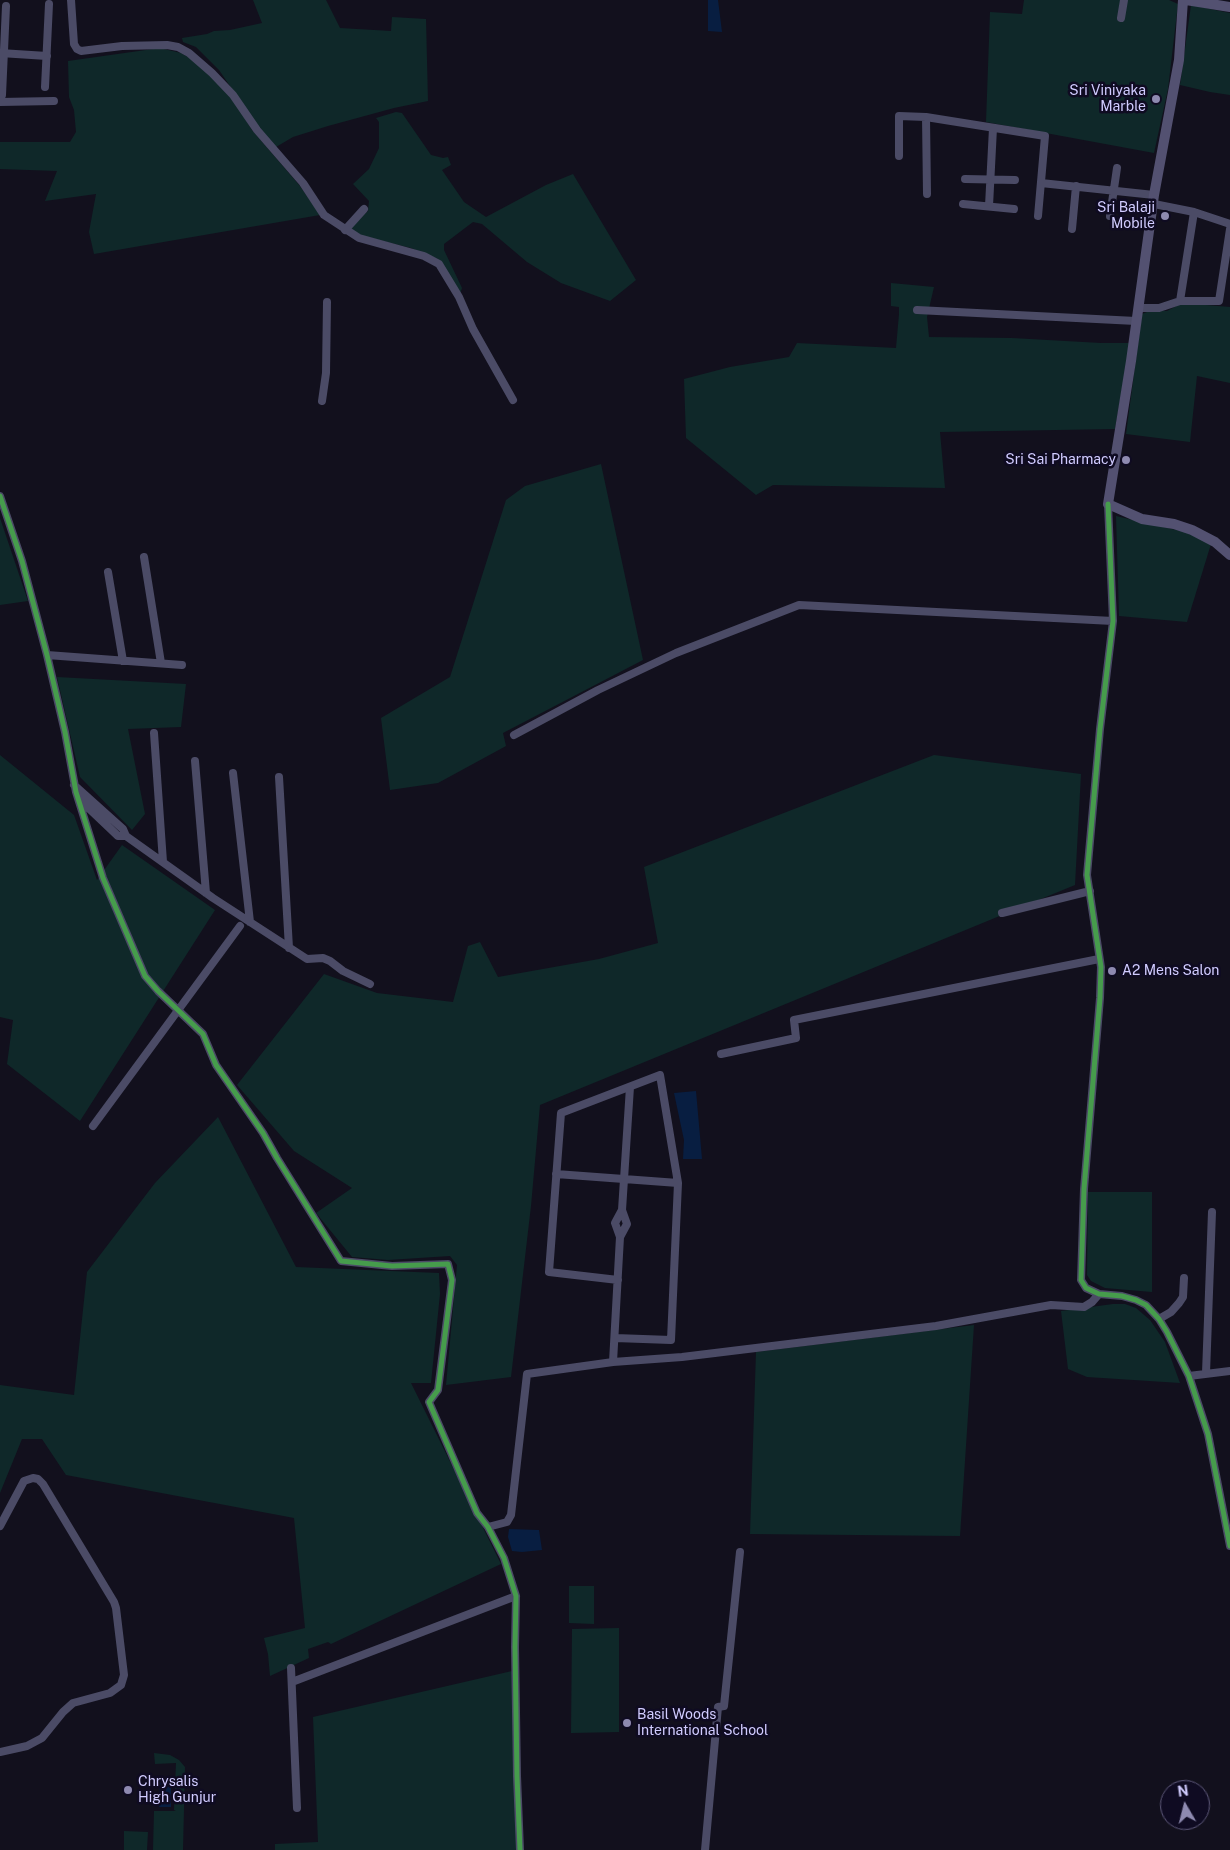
<!DOCTYPE html>
<html>
<head>
<meta charset="utf-8">
<style>
  body { margin:0 }
  #map { position:relative; width:1230px; height:1850px; overflow:hidden; background:#12101d; font-family:"Public Sans",sans-serif }
  canvas { display:block }
  .north { position:absolute; left:1160px; top:1780px; width:50px; height:50px; box-sizing:border-box; background:#0f0b22; border:1px solid #5d587a; border-radius:50%; rotate:352deg; font-size:14px; font-weight:700; line-height:20px; text-align:center; color:#d1ccff }
  .north::after { content:''; display:block; margin:auto; width:18px; height:22px; background:#8e8ab0; clip-path:polygon(50% 0,100% 100%,50% 72%,0 100%) }
</style>
</head>
<body>
<div id="map">
<canvas width="1230" height="1850"></canvas>
<div class="north">N</div>
</div>
<script>
const ctx = document.querySelector('canvas').getContext('2d');
ctx.lineJoin = 'round';
function paint(path, color) { ctx.fillStyle = color; ctx.fill(path, 'evenodd'); }
const toPath = rows => new Path2D(rows.map(r => 'M' + r).join(''));
function strokePath(path, color, width, dash) { ctx.strokeStyle = color; ctx.lineWidth = width; ctx.lineCap = dash ? 'butt' : 'round'; ctx.setLineDash(dash || []); ctx.stroke(path); }
function drawText(font, color, halo, rows, align = 'center') {
  ctx.font = font + ' "Public Sans",sans-serif'; ctx.lineWidth = 5; ctx.setLineDash([]); ctx.textBaseline = 'middle'; ctx.strokeStyle = halo; ctx.fillStyle = color; for (const [text, x, y, turn = 0] of rows) {
    ctx.save(); ctx.translate(x, y); ctx.rotate((+turn || 0) * Math.PI / 180); ctx.textAlign = isNaN(turn) ? turn : align; if (halo) ctx.strokeText(text, 0, 0); ctx.fillText(text, 0, 0); ctx.restore();
  }
}
paint(toPath([
  [253,0,326,0,340,28,391,31,392,17,426,19,428,101,394,108,328,126,293,137,276,147,265,137,219,70,196,47,183,42,182,38,207,34,214,31,230,30,262,23],
  [1024,0,1169,0,1178,4,1168,89,1154,153,986,122,990,12,1022,14],
  [1191,5,1230,13,1230,95,1210,92,1180,85],
  [160,48,181,53,197,62,233,99,252,130,300,186,320,215,94,254,89,232,96,194,45,201,57,171,0,169,0,142,70,142,76,132,74,110,69,97,68,61],
  [396,112,402,113,431,155,443,158,448,157,451,165,442,170,464,202,486,217,546,185,573,174,636,280,610,301,561,283,527,262,482,224,473,222,444,244,444,250,462,288,460,294,438,259,411,248,359,235,350,230,353,225,368,211,369,201,353,184,369,169,379,148,379,122,376,118],
  [891,283,934,287,927,317,929,337,1012,338,1101,343,1130,343,1115,429,940,432,945,488,773,485,756,495,686,438,684,379,730,367,789,357,797,343,896,348,899,314,899,307,891,306],
  [1182,303,1230,307,1230,383,1197,376,1190,442,1126,434,1142,314,1152,310,1167,311],
  [601,464,643,660,503,733,506,746,438,783,390,790,381,718,450,677,506,500,525,486],
  [1116,516,1185,532,1211,544,1187,622,1119,616],
  [0,518,28,601,0,605],
  [57,677,186,684,181,727,128,729,145,814,132,830,80,777],
  [0,755,74,815,97,880,122,845,215,910,80,1121,7,1064,13,1020,0,1017],
  [934,755,1081,774,1075,885,540,1105,531,1206,511,1377,446,1385,457,1265,450,1256,388,1260,352,1257,316,1213,352,1188,294,1151,237,1085,324,974,377,993,453,1002,468,946,480,942,498,977,599,959,658,943,644,867],
  [218,1117,296,1267,439,1273,440,1294,431,1383,411,1383,501,1564,331,1644,328,1642,308,1649,309,1658,270,1676,268,1654,264,1638,305,1628,294,1518,66,1475,42,1439,22,1439,0,1493,0,1385,74,1395,87,1272,155,1183],
  [1088,1192,1152,1192,1152,1292,1105,1288,1091,1281,1087,1275],
  [1113,1304,1125,1304,1136,1308,1150,1320,1165,1342,1180,1383,1087,1377,1068,1369,1061,1311],
  [974,1325,960,1536,750,1534,756,1352],
  [569,1586,594,1586,594,1624,569,1623],
  [619,1628,619,1732,571,1733,572,1629],
  [512,1671,517,1850,275,1850,275,1844,318,1842,313,1717],
  [154,1753,170,1755,179,1760,185,1767,183,1850,153,1850,154,1811,176,1811,174,1810,176,1763,155,1764],
  [124,1831,148,1832,147,1850,124,1850]
]), '#0f2829');
paint(toPath([
  [708,0,718,0,722,32,708,31],
  [696,1091,702,1159,683,1159,684,1140,674,1093],
  [509,1529,539,1530,542,1550,522,1552,512,1551,508,1537],
  [160,1777,171,1777,171,1807,159,1807]
]), '#081e41');
strokePath(toPath([
  [71,0,74,44,77,49,81,51,122,46,167,45,178,47,189,53,212,73,233,95,257,130,303,183,324,215,359,238,424,256,439,264,459,297,473,329,513,400],
  [1121,18,1124,0],
  [0,53,47,56],
  [45,87,49,4],
  [2,95,6,6],
  [0,102,54,101],
  [926,117,927,194],
  [899,156,899,116,926,117,1045,136,1038,216],
  [965,179,1015,180],
  [1041,183,1154,195],
  [963,204,1014,209],
  [1154,204,1194,212,1230,224],
  [989,206,993,128],
  [1110,216,1117,168],
  [1072,229,1076,186],
  [345,230,364,209],
  [1180,301,1194,212],
  [1139,308,1159,308,1180,301,1219,301,1230,229],
  [917,310,1136,321],
  [322,401,326,373,327,302],
  [0,496,22,561,47,655,65,732,76,792,103,878,145,976,158,991,203,1034,216,1065,263,1133,277,1158,341,1261,392,1266,448,1264,452,1280,438,1390,429,1402,477,1513,488,1527,504,1558,516,1596,515,1647,517,1776,520,1850],
  [1108,504,1113,621,1100,729,1087,875,1101,967,1100,998,1084,1189,1081,1280,1086,1288,1099,1294,1122,1296,1136,1300,1146,1305,1159,1319,1167,1332,1189,1376,1208,1434,1230,1546],
  [144,557,161,663],
  [108,572,123,661],
  [47,655,182,665],
  [154,733,163,862],
  [514,735,598,690,676,653,799,605,1113,621],
  [195,761,206,893],
  [233,773,250,922],
  [279,777,289,948],
  [74,785,123,829,126,836,213,898,307,959,323,958,330,961,343,971,370,984],
  [78,798,118,836,126,836],
  [1002,913,1090,891],
  [721,1054,796,1038,794,1020,1099,959],
  [93,1126,240,926],
  [556,1174,678,1183],
  [620,1237,615,1223,622,1210],
  [1159,1319,1171,1312,1179,1303,1183,1297,1184,1278],
  [615,1338,671,1340,678,1183,660,1075,561,1113,549,1272,618,1280],
  [613,1362,620,1237,627,1224,622,1210,630,1087],
  [1206,1373,1212,1212],
  [1189,1376,1230,1371],
  [0,1526,24,1481,33,1478,38,1479,43,1484,114,1602,116,1608,124,1675,121,1685,110,1693,73,1703,63,1712,42,1738,27,1746,0,1752],
  [488,1527,507,1522,511,1515,527,1374,613,1362,682,1357,936,1326,1051,1305,1084,1307,1092,1302,1099,1294],
  [291,1668,297,1808],
  [292,1682,516,1596],
  [705,1850,718,1707,724,1706,740,1552]
]), '#4b4b66', 8);
strokePath(toPath([
  [1183,0,1179,60,1154,195,1131,361,1108,504,1142,519,1174,524,1192,530,1215,542,1230,555],
  [1186,0,1230,7]
]), '#535171', 10);
strokePath(toPath([
  [0,496,22,561,47,655,65,732,76,792,103,878,145,976,158,991,203,1034,216,1065,263,1133,277,1158,341,1261,392,1266,448,1264,452,1280,438,1390,429,1402,477,1513,488,1527,504,1558,516,1596,515,1647,517,1776,520,1850],
  [1108,504,1113,621,1100,729,1087,875,1101,967,1100,998,1084,1189,1081,1280,1086,1288,1099,1294,1122,1296,1136,1300,1146,1305,1159,1319,1167,1332,1189,1376,1208,1434,1230,1546]
]), '#469c4c', 5);
for (const [x, y, r, color] of [
  [1156,99,5,"#8e8ab0"],
  [1165,216,5,"#8e8ab0"],
  [1126,460,5,"#8e8ab0"],
  [1112,971,5,"#8e8ab0"],
  [627,1723,5,"#8e8ab0"],
  [128,1790,5,"#8e8ab0"]
]) { const dot = new Path2D(); dot.arc(x, y, r, 0, 2 * Math.PI); ctx.fillStyle = color; ctx.fill(dot); strokePath(dot, '#0f0b22', 2); }
drawText('14px', '#d1ccff', '#0f0b22', [
  ["Sri Viniyaka",1146,91],
  ["Marble",1146,107],
  ["Sri Balaji",1155,208],
  ["Mobile",1155,224],
  ["Sri Sai Pharmacy",1116,460],
  ["A2 Mens Salon",1122,971,"left"],
  ["Basil Woods",637,1715,"left"],
  ["International School",637,1731,"left"],
  ["Chrysalis",138,1782,"left"],
  ["High Gunjur",138,1798,"left"]
], 'right');
</script>
</body>
</html>
